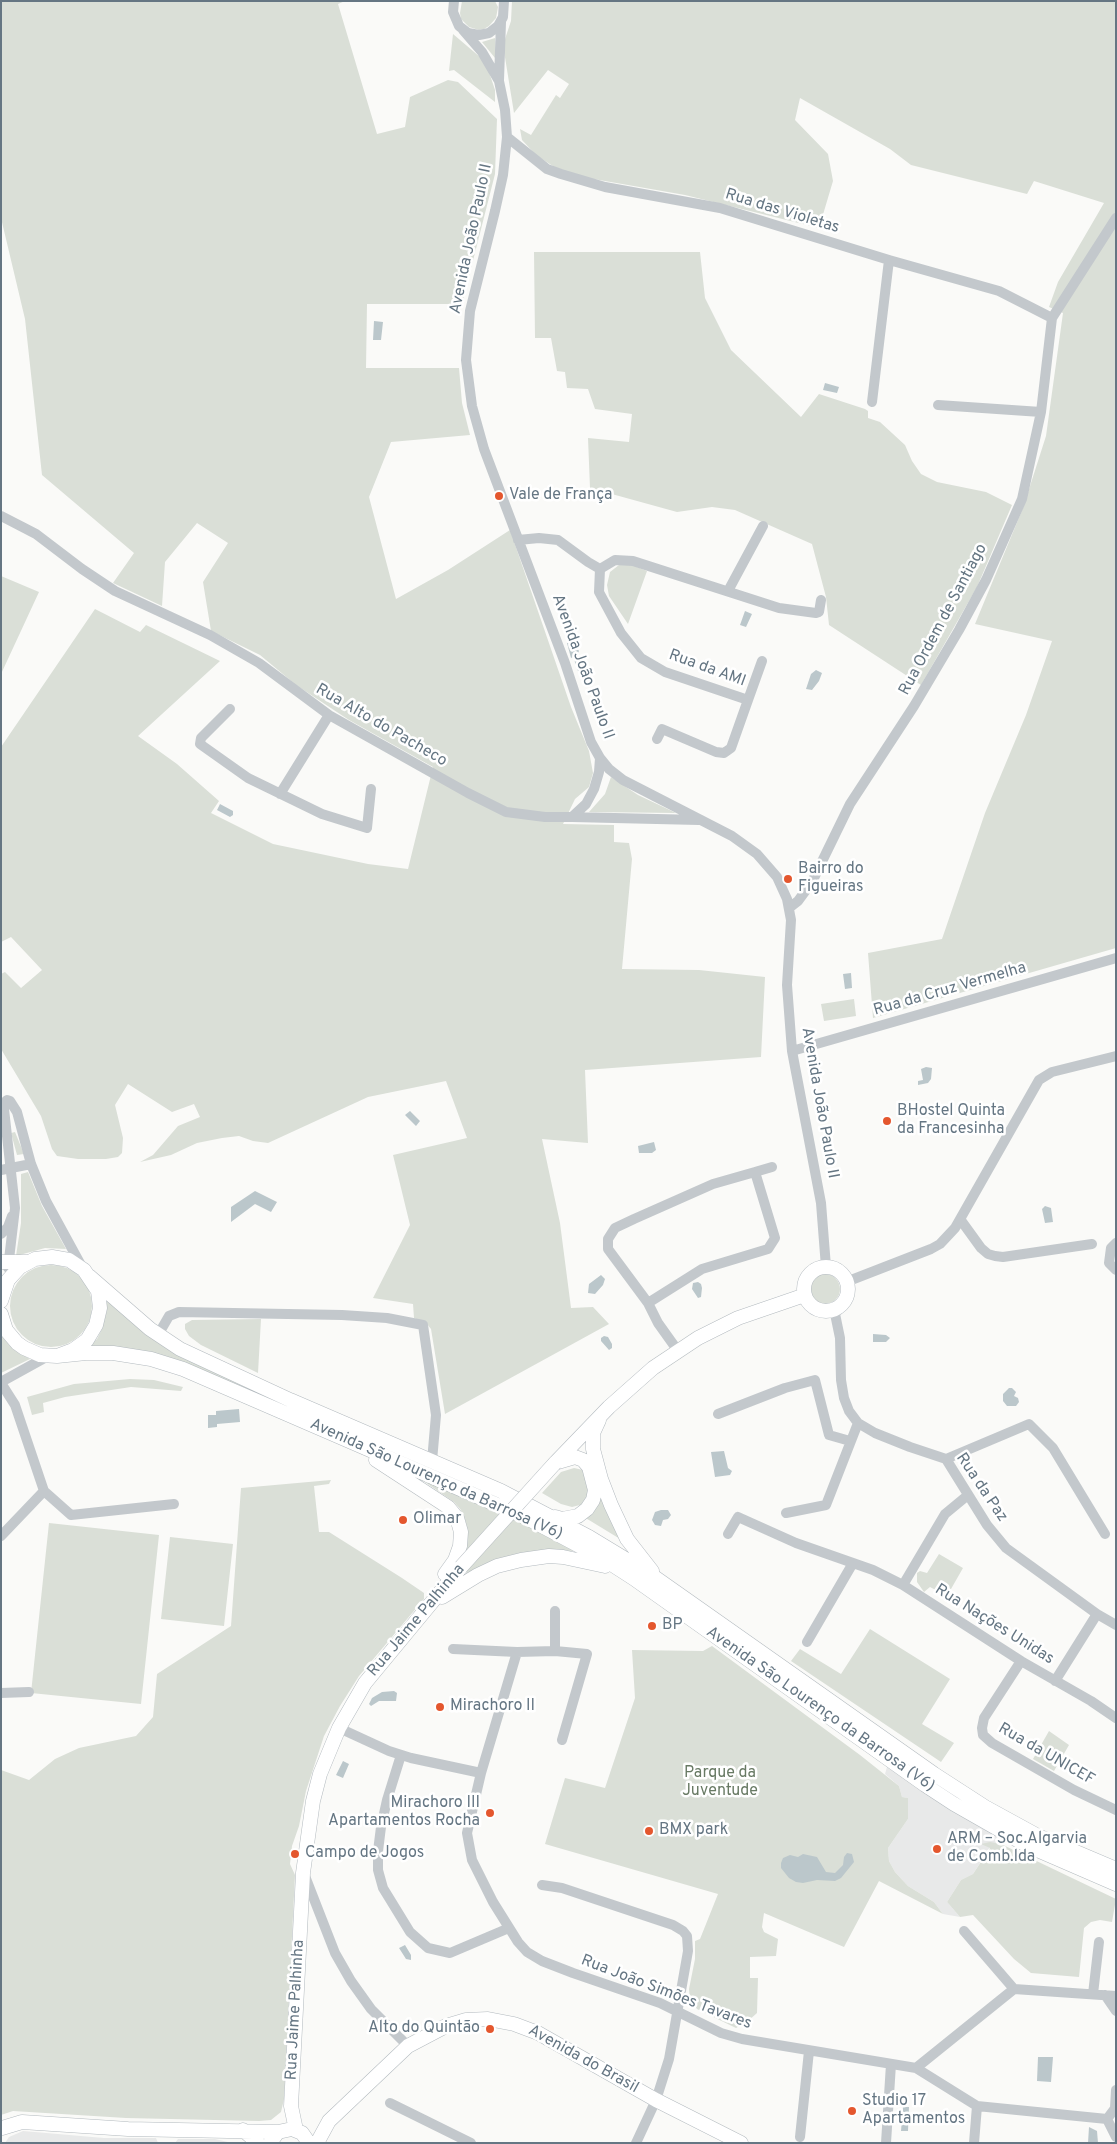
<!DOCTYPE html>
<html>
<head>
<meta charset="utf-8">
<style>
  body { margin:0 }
  #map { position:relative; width:1117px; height:2144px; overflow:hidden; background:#fafaf8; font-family:Overpass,sans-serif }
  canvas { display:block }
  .frame { position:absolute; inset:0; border:2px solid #657683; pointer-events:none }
</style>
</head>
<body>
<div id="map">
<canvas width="1117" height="2144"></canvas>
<div class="frame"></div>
</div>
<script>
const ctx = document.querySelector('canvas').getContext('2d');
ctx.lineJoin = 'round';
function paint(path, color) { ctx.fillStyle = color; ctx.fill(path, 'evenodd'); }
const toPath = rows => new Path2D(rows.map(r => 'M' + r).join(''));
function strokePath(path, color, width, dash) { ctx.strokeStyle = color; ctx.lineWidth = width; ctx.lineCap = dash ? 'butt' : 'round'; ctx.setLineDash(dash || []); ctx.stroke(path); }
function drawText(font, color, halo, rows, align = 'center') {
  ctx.font = font + ' Overpass,sans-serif'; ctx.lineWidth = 5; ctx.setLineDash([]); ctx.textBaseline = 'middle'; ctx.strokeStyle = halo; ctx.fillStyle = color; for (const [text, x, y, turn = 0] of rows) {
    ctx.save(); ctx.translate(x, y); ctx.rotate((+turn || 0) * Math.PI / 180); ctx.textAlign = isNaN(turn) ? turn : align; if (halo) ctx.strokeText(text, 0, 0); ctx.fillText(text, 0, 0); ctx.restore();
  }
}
paint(toPath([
  [889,1760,1007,1834,1001,1844,990,1847,973,1874,961,1880,947,1902,960,1917,943,1914,934,1902,908,1886,895,1872,889,1861,888,1848,908,1819,908,1798,902,1797,899,1786,885,1774],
  [23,2131,104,2138,156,2138,158,2143,5,2143,9,2137],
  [178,2139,215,2139,232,2143,175,2143]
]), '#e8e9e9');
paint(toPath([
  [1,1,345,1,338,4,377,134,405,127,410,97,448,80,458,82,497,119,495,174,462,304,367,304,366,368,459,368,462,403,470,435,391,442,369,497,396,599,448,570,510,530,571,707,589,751,593,773,589,787,575,799,563,824,614,825,614,842,629,843,632,859,622,969,699,970,765,977,761,1057,585,1070,588,1143,542,1139,560,1223,571,1308,593,1307,609,1324,445,1414,431,1329,427,1324,414,1318,413,1304,373,1298,410,1225,393,1155,467,1138,446,1081,368,1097,268,1143,253,1141,239,1136,222,1138,197,1143,171,1155,140,1162,153,1155,178,1126,200,1117,194,1104,172,1112,128,1084,115,1105,123,1138,122,1153,118,1157,106,1159,78,1159,57,1156,52,1149,41,1116,1,1049,1,974,5,972,21,988,42,970,11,937,1,942,1,747,95,609,140,632,146,625,220,661,138,736,177,764,219,801,211,813,273,844,368,864,408,869,433,767,349,720,296,685,260,655,211,631,203,582,228,543,197,523,165,562,162,606,113,583,134,553,42,475,25,319,1,218],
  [462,1,495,1,498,7,496,18,489,26,484,29,479,30,469,27,461,19,460,13],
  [512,1,1116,1,1116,948,873,1018,868,953,942,939,985,813,1026,715,1052,641,975,624,1023,508,1046,436,1063,313,1049,307,1058,282,1104,203,1034,181,1027,194,911,165,890,149,800,98,795,120,828,154,833,181,819,228,685,195,565,174,536,155,522,140,520,129,531,135,556,95,560,98,569,84,548,70,514,113,503,45,511,21],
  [453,34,480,57,489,72,495,90,495,102,454,70,449,71],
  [495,38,496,57,495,58,482,42],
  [534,252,700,252,705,298,731,350,801,417,819,394,865,409,868,411,868,418,880,422,905,445,912,461,921,474,937,482,986,492,1012,505,977,587,921,685,829,625,826,597,812,544,735,510,712,507,677,512,590,488,588,438,629,442,632,414,595,409,588,389,567,388,565,372,557,371,551,338,535,338],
  [619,565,632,565,647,571,628,624,609,596,607,585,610,572],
  [1,576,39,592,1,674],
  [611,777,638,795,676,813,589,812,605,794],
  [854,999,856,1016,824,1021,821,1004],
  [15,1132,24,1154,17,1155,11,1133],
  [28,1172,42,1206,66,1249,45,1248,16,1256,21,1223,21,1174],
  '10 1306a41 41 0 1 1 82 0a41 41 0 1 1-82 0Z',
  '810 1289a15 15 0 1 1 30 0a15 15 0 1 1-30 0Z',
  [107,1298,140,1329,499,1496,601,1548,888,1749,1116,1875,1116,1879,1041,1846,946,1792,630,1570,227,1381,86,1348,97,1339,102,1329,107,1310],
  [261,1319,258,1373,201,1345,189,1336,185,1329,185,1324,192,1320],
  [1,1335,10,1346,30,1359,1,1373],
  [130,1379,154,1380,183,1387,181,1391,131,1387,65,1397,43,1403,44,1412,32,1415,27,1397,74,1384],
  [574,1468,583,1470,591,1487,584,1504,572,1507,561,1504,542,1493,561,1472],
  [413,1474,528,1526,574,1551,548,1550,468,1578,461,1555,467,1537,467,1527,461,1510,454,1502],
  [331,1480,329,1484,314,1486,319,1532,329,1532,402,1578,424,1593,424,1599,359,1676,340,1706,324,1736,306,1791,299,1826,292,1846,290,1864,295,1875,284,2099,281,2112,271,2120,259,2121,126,2118,13,2111,1,2115,1,1770,29,1780,55,1759,79,1748,136,1736,153,1717,157,1674,231,1626,241,1488],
  [604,1492,625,1542,584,1517,595,1509],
  [49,1523,159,1535,141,1704,31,1693],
  [170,1537,233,1544,224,1626,161,1619],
  [939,1554,963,1568,947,1596,930,1587,924,1592,917,1582,917,1573,920,1571,927,1573],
  [870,1629,950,1679,922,1724,954,1743,941,1762,791,1661,800,1649,841,1674],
  [712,1646,860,1755,899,1786,902,1797,908,1798,908,1819,888,1848,889,1861,895,1872,908,1886,934,1902,943,1914,879,1881,844,1947,764,1913,762,1927,764,1932,778,1939,776,1956,750,1957,750,1978,758,1978,757,2013,748,2021,736,2028,697,2009,690,2000,689,1989,695,1959,695,1941,700,1939,718,1894,545,1844,565,1778,605,1788,635,1698,632,1650,703,1651],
  [1049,1731,1069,1745,1054,1771,1033,1759],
  [990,1842,1001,1844,1116,1899,1112,1922,1100,1920,1091,1922,1084,1928,1079,1977,1031,1973,1014,1959,973,1915,960,1917,947,1902,961,1880,973,1874,990,1848,981,1844]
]), '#dadfd7');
paint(toPath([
  [374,321,383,322,381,340,373,340],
  [825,383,839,387,837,393,823,390],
  [745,611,752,614,746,627,740,625],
  [572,641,579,651,577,655,571,658,567,643],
  [585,654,587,656,583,660,581,670,578,671,574,659,580,657],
  [816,670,822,673,819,681,812,690,806,689,811,674],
  [220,804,233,811,233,815,230,817,217,810],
  [851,973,852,988,845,989,843,974],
  [926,1067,932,1068,931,1079,928,1083,918,1085,918,1081,923,1080,921,1069],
  [410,1111,420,1121,416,1126,405,1115],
  [654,1142,656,1150,652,1153,639,1153,638,1146],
  [255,1191,277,1202,271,1212,255,1204,231,1222,231,1207],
  [1045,1206,1051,1208,1053,1222,1045,1223,1042,1209],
  [601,1275,605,1279,603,1285,595,1294,588,1293,589,1284],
  [698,1282,701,1284,702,1288,701,1297,698,1298,692,1289,693,1283],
  [873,1334,886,1335,890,1338,886,1342,873,1342],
  [604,1336,608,1337,612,1344,612,1348,609,1350,601,1341,601,1338],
  [1009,1388,1012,1388,1016,1392,1014,1396,1018,1398,1019,1402,1016,1406,1007,1406,1003,1401,1003,1394],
  [239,1409,240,1422,217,1424,217,1427,208,1428,208,1415,216,1415,216,1411],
  [724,1451,728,1468,732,1471,730,1475,715,1477,711,1452],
  [661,1510,668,1510,671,1515,668,1519,663,1520,661,1526,655,1525,652,1520,655,1512],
  [394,1691,397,1693,396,1701,379,1701,371,1706,369,1704,372,1698,382,1692],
  [343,1761,349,1764,343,1778,336,1775],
  [847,1853,852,1854,854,1862,841,1878,835,1881,817,1880,803,1883,796,1882,789,1878,781,1868,781,1863,783,1858,790,1855,798,1857,803,1854,817,1857,826,1872,835,1873,843,1865,844,1857],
  [405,1945,411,1955,411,1960,406,1959,399,1948],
  [1038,2057,1053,2057,1051,2082,1037,2081],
  [903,2107,909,2107,908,2131,901,2131],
  [1089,2127,1097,2131,1098,2143,1088,2143]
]), '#bbc7cb');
const secondary = toPath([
  [1,1262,27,1262],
  '804 1289a22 22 0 1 1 44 0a22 22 0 1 1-44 0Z',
  [89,1276,150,1329,180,1349,290,1400,501,1491,589,1537,650,1574,934,1774,985,1807,1038,1836,1116,1869],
  [1,1301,8,1280,20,1267,35,1259,52,1257,69,1260,84,1270,98,1291,100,1308,96,1325,87,1340,73,1350,57,1356,40,1355,24,1348,17,1343,6,1330,1,1314],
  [57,1356,86,1353,113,1353,151,1359,183,1369,525,1517,602,1558,633,1578,925,1785,954,1804,1026,1845,1116,1884],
  [599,1420,593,1433,593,1449,601,1479,611,1505,627,1539,652,1571],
  [376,1460,448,1507,457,1518,461,1532,460,1546,455,1560,445,1574],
  [555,1463,609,1407,653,1368,698,1338,738,1318,805,1295],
  [555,1517,562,1519,578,1516,587,1509,593,1500,595,1490,589,1467,583,1460,575,1457,558,1462],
  [442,1597,478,1575,497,1566,521,1560,549,1556,563,1557,605,1566],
  [2,2128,22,2122,128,2129,278,2132],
  [243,2130,258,2143],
  [296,2130,291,2106,303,1873,313,1801,320,1774,339,1728,365,1683,461,1567],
  [270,2143,278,2132,292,2129,302,2133,309,2143],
  [317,2143,329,2121,408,2046,446,2026,466,2020,488,2019,514,2024,538,2033,656,2100,741,2143]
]);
strokePath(secondary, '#b3babf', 15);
strokePath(toPath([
  [454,1,453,12,459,26,468,33,479,35,489,33,498,26,503,17,504,1],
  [463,30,482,52,499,81,505,110,507,137,503,175,495,211,470,311,466,360,472,406,484,449,565,663,591,742,600,758,609,769,623,780,732,836,757,854,777,877,787,899,791,920,787,985,792,1051,821,1203,826,1267],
  [499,80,501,22],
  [507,137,547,169,561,174,605,187,720,208,889,260,999,291,1052,318],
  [872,402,889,260],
  [938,405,1041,412],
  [1,516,36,534,82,569,115,591,210,635,259,663,329,715,468,793,506,812,545,817,572,817,586,804,594,789,599,772,600,758],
  [518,540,539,538,558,540,588,562,600,569,599,592,621,633,641,658,665,672,748,700,762,661],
  [600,569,615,560,633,561,779,608,816,613,819,612,821,600],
  [728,591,763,526],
  [230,709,201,738,200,744,248,778,322,814,367,828,371,789],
  [657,739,662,729,716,752,724,753,731,748,748,700],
  [280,794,329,715],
  [572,817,699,820],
  [789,908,798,901,812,882,850,804,914,706,959,630,986,580,1022,499,1041,412,1052,318,1116,218],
  [792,1051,1116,958],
  [1,1170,31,1164],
  [755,1172,772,1167],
  [960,1219,981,1248,988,1254,995,1256,1003,1257,1092,1244],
  [1,1234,8,1227,12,1216],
  [1116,1243,1111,1248,1109,1263,1116,1270],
  [8,1268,15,1208,4,1109,4,1103,7,1100,10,1101,17,1112,31,1164,46,1201,82,1267],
  [846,1282,931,1249,940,1244,955,1228,1039,1080,1052,1072,1116,1056],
  [648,1303,702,1269,768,1249,775,1238,755,1172,713,1184,634,1219,615,1228,608,1239,608,1249,648,1303,658,1323,678,1351],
  [834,1309,840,1338,841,1380,844,1398,849,1411,858,1423,875,1433,910,1447,946,1459,987,1525,1006,1548,1097,1614,1116,1625],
  [158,1335,169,1316,179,1312,342,1315,387,1318,423,1325,436,1415,432,1461],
  [1,1382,48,1356],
  [1,1383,15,1405,44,1491],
  [718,1414,785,1388,815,1380,829,1435,850,1441],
  [946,1459,1029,1424,1053,1448,1105,1534],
  [786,1513,826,1505,858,1423],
  [728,1534,738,1517,796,1543,873,1570,903,1585,1021,1661,1091,1701,1116,1718],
  [1,1536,44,1491,71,1515,174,1504],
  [903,1585,945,1514,968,1495],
  [807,1642,853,1563],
  [453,1649,517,1652],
  [555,1651,555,1611],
  [1021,1661,984,1718,982,1728,983,1735,992,1743,1074,1790,1116,1810],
  [1055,1681,1097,1614],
  [1,1693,29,1692],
  [339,1728,389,1751,411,1758,481,1773],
  [562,1740,587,1654,555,1651,517,1652,481,1773,467,1833,472,1860,493,1902,518,1942,527,1952,542,1961,573,1973,660,2003,721,2033,742,2039,916,2068,977,2106,1107,2119],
  [401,1755,387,1800,381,1827,378,1851,378,1870,383,1888,410,1932,428,1948,450,1953,509,1928],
  [305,1876,335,1953,351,1981,371,2009,408,2046],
  [542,1885,562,1888,673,1925,683,1931,687,1936,688,1951,669,2059,656,2100,636,2143],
  [964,1931,1014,1989],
  [1093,1994,1099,1942],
  [1105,1995,1116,2011],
  [916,2068,1014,1989,1116,1996],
  [390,2103,471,2143],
  [1116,2107,1107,2119,1116,2137],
  [1115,2108,1116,2090],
  [800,2137,809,2051],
  [886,2143,891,2064],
  [974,2143,977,2106]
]), '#c3c8cc', 10);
strokePath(secondary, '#fff', 14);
const secondaryBridge = toPath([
  [461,1567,555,1463]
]);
strokePath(secondaryBridge, '#b3babf', 15, []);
strokePath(secondaryBridge, '#fff', 14);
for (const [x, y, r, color] of [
  [499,496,5,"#e4572e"],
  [788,879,5,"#e4572e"],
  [887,1121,5,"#e4572e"],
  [403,1520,5,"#e4572e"],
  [652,1626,5,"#e4572e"],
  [440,1707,5,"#e4572e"],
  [490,1813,5,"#e4572e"],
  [649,1831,5,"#e4572e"],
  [937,1849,5,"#e4572e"],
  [295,1854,5,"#e4572e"],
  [490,2029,5,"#e4572e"],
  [852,2111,5,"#e4572e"]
]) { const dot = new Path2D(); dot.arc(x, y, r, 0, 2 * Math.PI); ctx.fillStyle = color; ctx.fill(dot); strokePath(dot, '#fff', 2); }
drawText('16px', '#657683', '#fff', [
  ["Rua das Violetas",782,212,17],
  ["Avenida João Paulo II",472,239,-78],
  ["Rua Ordem de Santiago",944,620,-62],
  ["Avenida João Paulo II",582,667,70],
  ["Rua da AMI",707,669,20],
  ["Rua Alto do Pacheco",381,726,30],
  ["Rua da Cruz Vermelha",950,990,-16],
  ["Avenida João Paulo II",819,1103,80],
  ["Avenida São Lourenço da Barrosa (V6)",436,1480,24],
  ["Rua da Paz",981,1488,56],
  ["Rua Jaime Palhinha",417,1621,-50],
  ["Rua Nações Unidas",994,1625,32],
  ["Avenida São Lourenço da Barrosa (V6)",820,1710,35],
  ["Rua da UNICEF",1046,1755,30],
  ["Rua João Simões Tavares",666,1993,21],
  ["Rua Jaime Palhinha",296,2010,-87],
  ["Avenida do Brasil",583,2060,29]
]);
drawText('16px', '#657683', '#fff', [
  ["Vale de França",509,496],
  ["Bairro do",798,870],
  ["Figueiras",798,888],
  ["BHostel Quinta",897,1112],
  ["da Francesinha",897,1130],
  ["Olimar",413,1520],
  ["BP",662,1626],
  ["Mirachoro II",450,1707],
  ["Mirachoro III",480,1804,"right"],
  ["Apartamentos Rocha",480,1822,"right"],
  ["BMX park",659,1831],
  ["ARM – Soc.Algarvia",947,1840],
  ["de Comb.lda",947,1858],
  ["Campo de Jogos",305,1854],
  ["Alto do Quintão",480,2029,"right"],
  ["Studio 17",862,2102],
  ["Apartamentos",862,2120]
], 'left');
drawText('16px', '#687a64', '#fff', [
  ["Parque da",720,1774],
  ["Juventude",720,1792]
]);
</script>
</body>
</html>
